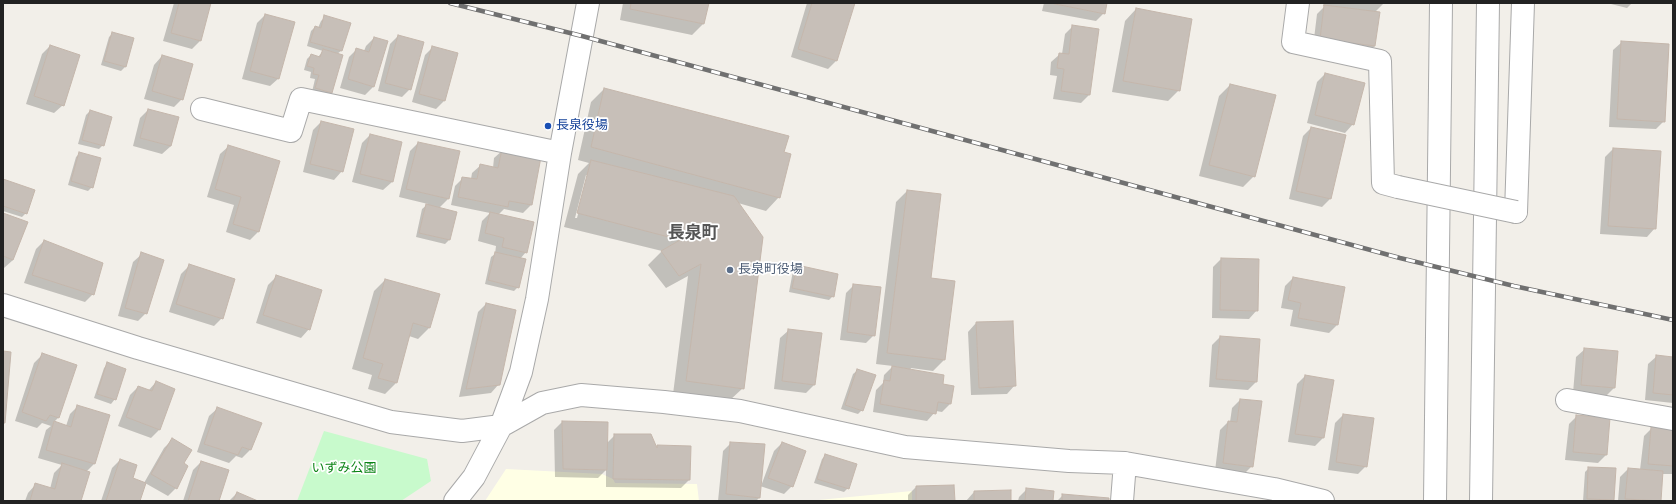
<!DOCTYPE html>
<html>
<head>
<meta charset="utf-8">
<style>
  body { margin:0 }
  #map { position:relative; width:1676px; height:504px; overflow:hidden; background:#f2efe9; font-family:"Archivo Narrow",sans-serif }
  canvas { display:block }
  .frame { position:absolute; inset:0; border:4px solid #222; pointer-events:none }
</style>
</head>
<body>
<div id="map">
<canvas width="1676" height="504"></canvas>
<div class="frame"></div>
</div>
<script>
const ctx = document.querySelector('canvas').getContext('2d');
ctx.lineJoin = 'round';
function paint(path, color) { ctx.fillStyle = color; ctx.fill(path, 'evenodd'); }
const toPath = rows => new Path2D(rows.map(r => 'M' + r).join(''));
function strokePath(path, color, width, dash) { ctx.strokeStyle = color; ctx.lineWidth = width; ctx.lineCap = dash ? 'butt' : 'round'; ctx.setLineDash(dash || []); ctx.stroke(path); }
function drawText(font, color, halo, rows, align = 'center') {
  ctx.font = font + ' "Archivo Narrow","Noto Sans JP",sans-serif'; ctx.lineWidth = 3.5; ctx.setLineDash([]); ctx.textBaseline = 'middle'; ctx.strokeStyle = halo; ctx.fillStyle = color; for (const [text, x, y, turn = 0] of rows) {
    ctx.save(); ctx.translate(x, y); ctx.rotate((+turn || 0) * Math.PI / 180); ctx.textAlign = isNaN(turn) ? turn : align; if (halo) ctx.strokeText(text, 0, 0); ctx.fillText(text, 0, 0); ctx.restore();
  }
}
paint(toPath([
  [506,469,602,474,613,479,615,483,697,484,699,501,485,501],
  [912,491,912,501,808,501]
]), '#ffffe5');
paint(toPath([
  [324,431,427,459,431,481,401,501,297,501]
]), '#c8facc');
paint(toPath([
  [174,3,210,3,200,41,192,49,163,41],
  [623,3,708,3,704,23,692,35,620,20],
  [807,3,854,3,836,61,828,69,791,57],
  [1044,3,1106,3,1104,13,1096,21,1042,11],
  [1324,3,1384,3,1374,13,1375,46,1366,54,1313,47,1317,14,1325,6,1323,6],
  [1607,3,1632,3,1627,8],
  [1136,9,1179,90,1168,101,1112,92,1125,21],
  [265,15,279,78,270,86,242,79,257,23],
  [325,17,341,51,337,54,332,93,327,97,312,92,315,79,310,78,311,72,304,70,307,59,311,55,318,57,323,51,307,46,311,31,315,27,318,28,321,21],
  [1073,26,1089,95,1081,103,1053,99,1057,76,1050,75,1051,62,1060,54,1062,54,1065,34],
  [113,33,125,67,121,71,101,65,109,37],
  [398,36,410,89,402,97,378,91,390,44],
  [374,38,374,86,365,95,340,88,349,57,357,49,364,51,366,46],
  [1622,42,1664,121,1656,129,1609,127,1613,50],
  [50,46,63,105,54,113,26,104,42,54],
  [433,47,444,101,436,109,412,102,425,55],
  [162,56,182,99,174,107,144,99,154,65],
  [1325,74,1353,124,1345,133,1307,123,1317,82],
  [1230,85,1254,176,1243,187,1199,176,1219,96],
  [604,89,783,153,779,197,766,211,738,203,743,388,729,401,673,394,688,276,666,288,648,265,662,251,564,227,578,174,589,163,578,160,591,102],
  [586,175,588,175,577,218,575,218],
  [148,110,178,118,171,146,162,154,133,146,140,118],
  [90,111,103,145,99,149,78,144,86,115],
  [321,122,342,171,334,180,303,172,313,130],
  [1311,128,1330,199,1322,207,1289,199,1303,136],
  [370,135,401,142,392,182,383,190,352,182,362,143],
  [418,143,448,199,439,208,450,239,445,244,416,237,422,209,428,204,399,197,410,151],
  [229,146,258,232,250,240,226,232,234,205,207,197,220,154],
  [1613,149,1655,228,1647,237,1600,234,1605,157],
  [503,150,531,205,523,213,504,209,498,215,526,252,520,259,518,287,514,291,485,284,491,257,495,254,496,246,478,241,482,221,490,213,451,205,455,186,463,178,471,179,472,173,481,165,493,168,494,158],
  [80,153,92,187,88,191,68,185,76,157],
  [3,180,26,213,22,217,3,211],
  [907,191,930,278,944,360,933,371,911,368,910,370,942,385,950,404,942,412,936,411,927,421,873,412,876,390,883,383,884,375,893,366,876,364,896,202],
  [3,214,27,223,13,260,4,268,3,267],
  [44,241,93,294,85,302,24,283,36,249],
  [142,254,146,313,138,321,118,316,133,262],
  [1221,259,1257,310,1249,319,1212,318,1213,267],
  [189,266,222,318,214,326,169,312,181,274],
  [797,266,833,296,829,300,789,292,793,271],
  [276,277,309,329,301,338,256,323,268,285],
  [1293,278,1344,288,1337,325,1329,333,1290,326,1293,310,1281,308,1285,286],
  [385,280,429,328,418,339,409,336,396,383,385,394,368,389,372,375,352,369,374,291],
  [854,285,874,335,866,343,840,340,846,293],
  [486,304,499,384,491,393,459,397,478,312],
  [976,323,1015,385,1007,394,971,395,968,332],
  [789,330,814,385,806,393,774,389,780,338],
  [1220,337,1256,382,1248,390,1209,387,1212,345],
  [1585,349,1614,388,1606,396,1573,393,1576,357],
  [43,354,58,418,54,422,66,426,70,414,78,406,109,416,94,464,86,472,80,501,25,501,28,493,36,484,50,489,54,473,62,465,38,458,46,430,51,426,42,423,37,428,15,421,34,363],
  [1657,356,1673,358,1673,403,1645,400,1648,364],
  [108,364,115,399,111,404,94,398,104,368],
  [858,370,862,410,858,414,841,409,853,374],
  [1305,376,1323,438,1315,446,1288,442,1297,384],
  [156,382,174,389,159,430,151,438,118,426,130,395,138,387,148,391],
  [1240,400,1252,466,1244,474,1215,471,1220,430,1228,422,1230,422,1232,408],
  [218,408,261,423,250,450,242,458,236,456,229,463,197,452,209,416],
  [1343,415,1366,466,1358,474,1328,470,1335,423],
  [1577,416,1609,419,1606,455,1598,463,1565,460,1569,424],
  [562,422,607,443,615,435,656,448,658,446,689,480,681,488,606,487,606,470,598,478,555,477,554,430],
  [1652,428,1673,430,1673,474,1662,474,1660,501,1618,501,1620,477,1628,469,1640,470,1644,436],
  [172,440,183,464,187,467,176,488,168,496,145,483,139,501,101,501,112,468,120,460,132,479,144,483,164,448],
  [731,443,761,486,774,451,782,443,792,486,784,494,760,486,759,498,756,501,718,501,723,451],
  [826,455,848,488,844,492,814,483,822,459],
  [201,462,218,501,183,501,193,470],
  [1589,468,1615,469,1612,501,1583,501,1585,472],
  [916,487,954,501,908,501,908,495],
  [1027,489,1052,501,1018,501,1019,497],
  [974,492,1010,501,966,501],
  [237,493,256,501,229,501],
  [1063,495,1108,501,1057,501]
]), '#0003');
const building = toPath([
  [179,3,211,3,201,41,171,33,179,3],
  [631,3,709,3,704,24,630,9,631,3],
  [812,3,855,3,837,61,798,49,812,3],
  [1050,3,1107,3,1105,14,1050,3],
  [1324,5,1380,12,1375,46,1320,39,1324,5],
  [1136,8,1192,19,1180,91,1123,81,1136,8],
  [265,14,295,22,279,79,250,71,265,14],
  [324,15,351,23,342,51,310,42,315,26,321,28,324,15],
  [1072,25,1099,29,1090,95,1061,91,1064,69,1057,68,1059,53,1069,54,1072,25],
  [112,32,134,38,126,67,104,61,112,32],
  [398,35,424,42,411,90,385,83,398,35],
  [374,37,388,41,374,87,348,79,356,48,369,52,374,37],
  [1621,41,1669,44,1665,122,1617,119,1621,41],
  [50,45,80,55,64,106,34,96,50,45],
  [432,46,458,53,445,101,419,94,432,46],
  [323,49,343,55,332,93,315,88,319,75,313,74,314,68,307,66,311,54,320,57,323,49],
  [162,55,193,64,183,100,152,91,162,55],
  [1325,73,1365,83,1354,125,1315,115,1325,73],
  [1230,84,1276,95,1255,177,1209,165,1230,84],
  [604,88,789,136,784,152,791,154,780,198,591,147,604,88],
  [148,109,179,117,171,146,140,138,148,109],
  [90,110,112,117,104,146,82,140,90,110],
  [321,121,354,129,343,172,310,164,321,121],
  [1311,127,1346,135,1331,199,1296,191,1311,127],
  [370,134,402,142,393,182,360,174,370,134],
  [418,142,460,151,449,199,406,189,418,142],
  [228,145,280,161,259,232,233,224,241,197,215,189,228,145],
  [1613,148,1661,151,1656,229,1608,226,1613,148],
  [502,149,541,157,532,205,509,201,508,207,458,197,462,177,477,179,480,164,498,168,502,149],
  [79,152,101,158,93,188,71,181,79,152],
  [591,160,734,196,763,237,744,389,686,381,701,264,679,276,661,251,680,240,577,213,591,160],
  [3,179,35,190,27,214,3,206,3,179],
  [907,190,941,194,931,278,955,281,945,360,887,353,907,190],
  [426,204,457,212,450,240,419,233,426,204],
  [490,212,534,222,527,253,502,247,504,238,485,233,490,212],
  [3,213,28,222,13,260,3,256,3,213],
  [44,240,103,263,94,295,32,275,44,240],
  [141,252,164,260,147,314,125,308,141,252],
  [495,252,526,259,519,288,488,280,495,252],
  [1221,258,1259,259,1258,311,1220,310,1221,258],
  [189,264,235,279,223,319,176,304,189,264],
  [797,265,838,274,834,297,792,288,797,265],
  [276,275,322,290,310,330,263,315,276,275],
  [1293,277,1345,287,1338,325,1298,318,1301,303,1288,300,1293,277],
  [385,279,440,294,430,328,413,323,397,383,378,378,383,364,363,358,385,279],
  [853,284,881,287,875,336,847,332,853,284],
  [486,303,516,310,500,385,466,389,486,303],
  [1013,321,1016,386,979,388,976,322,1013,321],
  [788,329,822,333,815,385,782,381,788,329],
  [1220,336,1260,339,1257,382,1216,379,1220,336],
  [1584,348,1618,351,1615,388,1581,385,1584,348],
  [3,351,11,352,5,423,3,423,3,351],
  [42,353,77,365,59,418,50,415,46,421,22,412,42,353],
  [1656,355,1673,357,1673,395,1653,393,1656,355],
  [107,362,126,369,116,400,97,394,107,362],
  [892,366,944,375,943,384,954,386,951,404,938,402,936,414,880,404,884,380,890,381,892,366],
  [857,369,876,375,863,411,845,405,857,369],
  [1305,375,1334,380,1324,438,1295,434,1305,375],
  [156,381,175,389,160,430,126,417,138,386,152,391,156,381],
  [1240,399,1262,401,1253,467,1223,463,1228,421,1237,422,1240,399],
  [77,405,110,415,95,464,46,450,54,421,71,427,77,405],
  [217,407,262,423,251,450,242,447,238,455,204,444,217,407],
  [1343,414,1374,418,1367,467,1336,462,1343,414],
  [1576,415,1610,418,1607,455,1573,452,1576,415],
  [562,421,608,422,607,470,563,469,562,421],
  [1651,427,1673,429,1673,466,1648,464,1651,427],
  [614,434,651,434,657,448,657,445,691,446,690,480,613,479,614,434],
  [172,438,192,450,184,463,188,466,177,489,151,474,172,438],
  [730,442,765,444,760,498,726,494,730,442],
  [782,442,806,451,793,487,768,478,782,442],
  [825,454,857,464,849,489,817,479,825,454],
  [120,459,137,465,133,478,146,483,140,501,106,501,120,459],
  [201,461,229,470,219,501,188,501,201,461],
  [62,463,90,472,81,501,30,501,35,483,55,489,62,463],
  [1588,467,1616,468,1614,500,1587,499,1588,467],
  [1628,468,1663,471,1661,501,1625,499,1628,468],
  [954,485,955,501,916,501,916,486,954,485],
  [1026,488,1054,491,1053,501,1025,501,1026,488],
  [1011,490,1011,501,974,501,974,491,1011,490],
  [237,492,258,501,233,501,237,492],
  [1062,494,1109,498,1109,501,1062,501,1062,494]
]);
paint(building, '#c7bfb8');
strokePath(building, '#c4b6ab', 1);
const minor = toPath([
  [1298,3,1293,42,1380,61,1383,183,1398,187],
  [202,109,291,131,301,99,560,153],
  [1516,212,1523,3],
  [3,305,138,348,391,422,462,431,501,426,542,403,581,395,664,402,740,411,905,447,1069,461,1125,463,1274,489,1323,501],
  [1567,400,1673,419],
  [455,501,474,477,501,426,521,372,537,299,560,153,588,3],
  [1122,501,1125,463],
  [1435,501,1441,3],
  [1481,501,1488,3]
]);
strokePath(minor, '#a9a9a9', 24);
strokePath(minor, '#fff', 22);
const rail = toPath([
  [450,3,582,36,1400,258,1514,286,1673,320]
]);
strokePath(rail, '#707070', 4.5);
strokePath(rail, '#fff', 3, [9]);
const minorBridge = toPath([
  [1398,187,1516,212]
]);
strokePath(minorBridge, '#a9a9a9', 24, []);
strokePath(minorBridge, '#fff', 22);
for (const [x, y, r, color] of [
  [548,126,4,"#1a4fb4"],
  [730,270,4,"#5c6f8a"]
]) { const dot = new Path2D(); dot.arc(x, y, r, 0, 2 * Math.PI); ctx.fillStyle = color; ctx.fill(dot); strokePath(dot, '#fff', 1.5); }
drawText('13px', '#164399', '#fff', [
  ["長泉役場",556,126]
], 'left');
drawText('13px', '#4e5e75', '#fff', [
  ["長泉町役場",738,270]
], 'left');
drawText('13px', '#0c8416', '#fff', [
  ["いずみ公園",344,469]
]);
drawText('bold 17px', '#555', '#fff', [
  ["長泉町",693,233]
]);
</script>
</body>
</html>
